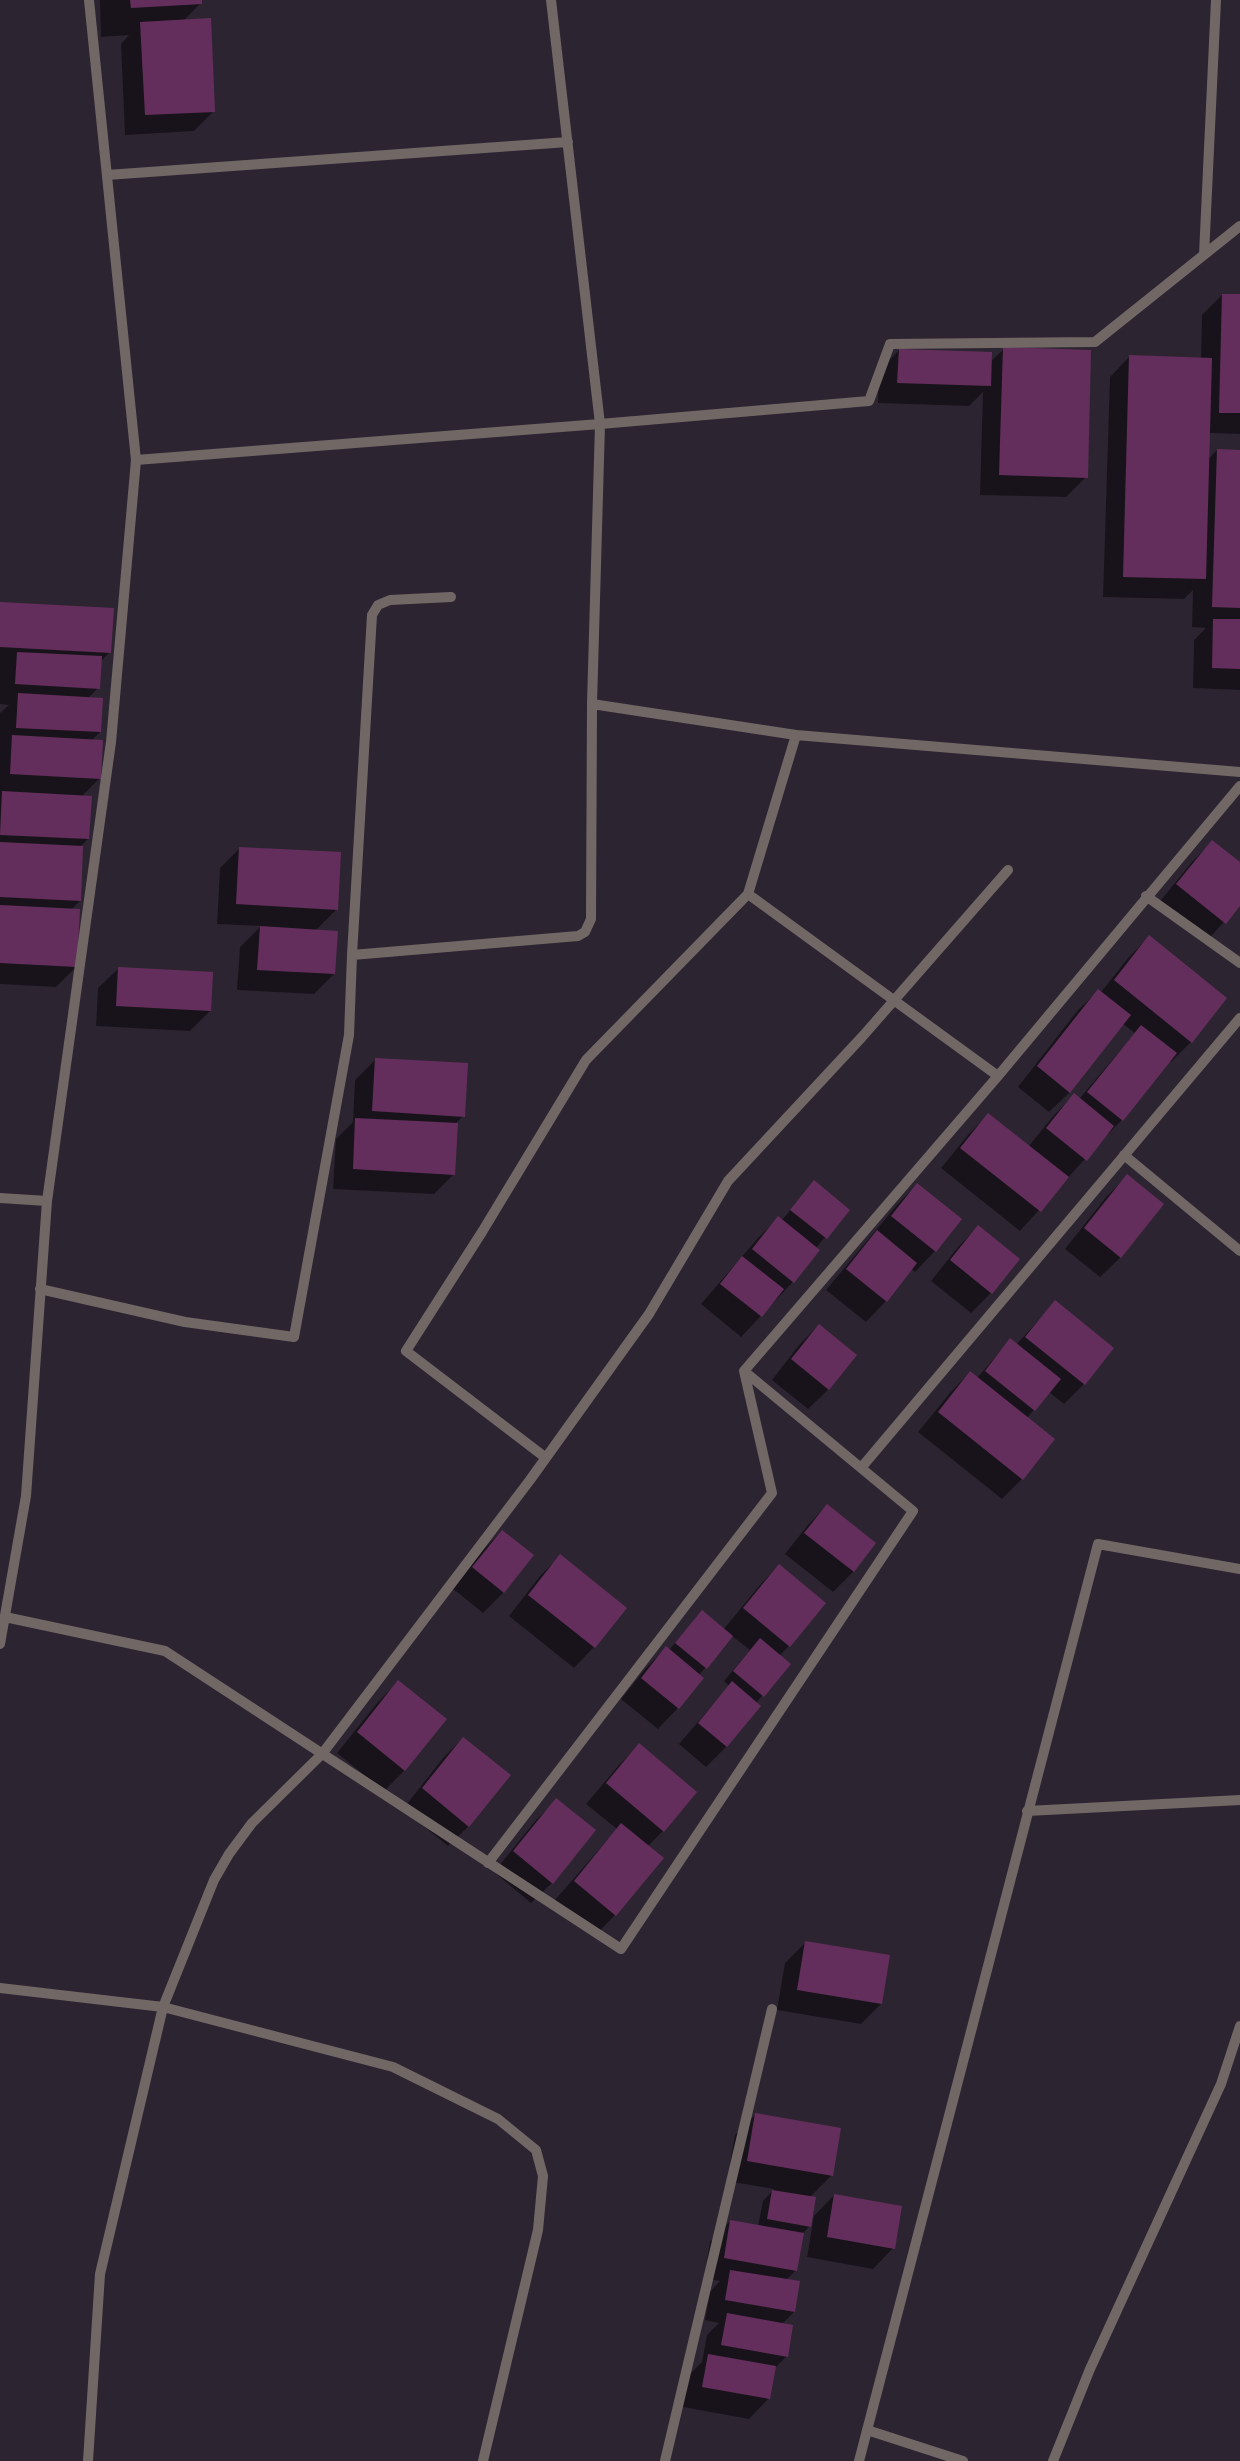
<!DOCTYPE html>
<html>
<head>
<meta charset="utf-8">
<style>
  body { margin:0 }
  canvas { display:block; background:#2d2431 }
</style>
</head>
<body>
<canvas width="1240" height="2461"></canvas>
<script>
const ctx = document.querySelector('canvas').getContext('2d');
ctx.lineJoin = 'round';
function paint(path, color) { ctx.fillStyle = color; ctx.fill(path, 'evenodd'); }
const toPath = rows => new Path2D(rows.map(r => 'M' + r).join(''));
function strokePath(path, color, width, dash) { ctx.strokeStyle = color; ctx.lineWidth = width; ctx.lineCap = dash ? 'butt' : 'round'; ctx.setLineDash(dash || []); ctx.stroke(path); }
paint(toPath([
  [100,0,201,0,201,3,183,21,214,111,194,131,125,135,121,44,129,35,101,37],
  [1222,295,1240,296,1240,434,1209,433,1208,459,1217,450,1240,451,1240,690,1193,688,1194,640,1206,628,1192,627,1193,590,1184,599,1103,597,1110,377,1130,356,1201,359,1202,315],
  [1004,349,1086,477,1066,497,980,495,983,392,969,406,878,403,879,371,899,350,990,362],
  [0,603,110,652,100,662,98,688,88,698,100,732,91,741,100,778,82,796,88,839,80,847,80,901,71,910,76,967,56,987,0,984,0,713,9,705,0,704],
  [1212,842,1240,864,1240,904,1204,944,1157,905,1192,862],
  [240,848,337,909,316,930,334,974,314,994,237,990,240,947,261,926,217,924,220,868],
  [1149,937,1191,1042,1171,1062,1169,1061,1122,1120,1102,1140,1020,1231,941,1168,968,1135,988,1115,1028,1147,1054,1115,1074,1095,1079,1099,1135,1033,1123,1024,1070,1092,1049,1112,1018,1087,1078,1010,1099,990,1101,992,1129,957],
  [119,968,210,1011,190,1031,96,1026,98,988],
  [375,1060,463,1116,455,1124,454,1174,434,1194,333,1189,336,1139,353,1122,355,1080],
  [1127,1176,1121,1257,1100,1277,1065,1249,1107,1196],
  [814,1182,848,1210,816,1248,793,1282,741,1337,701,1304,758,1238,778,1218,782,1220],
  [917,1184,960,1219,935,1251,915,1272,912,1269,886,1301,866,1322,826,1290,897,1205],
  [978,1227,991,1293,971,1313,931,1281,958,1247],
  [1055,1302,1084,1384,1064,1404,1049,1392,1027,1418,1054,1439,1022,1479,1002,1499,918,1432,950,1393,970,1372,977,1378,1010,1340,1016,1345],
  [819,1325,829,1389,808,1409,772,1380,799,1345],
  [827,1505,874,1543,853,1572,833,1592,785,1554,807,1526],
  [502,1531,532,1555,503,1593,483,1613,452,1588,482,1551],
  [560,1556,594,1647,574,1668,509,1616,540,1576],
  [779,1565,789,1646,779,1656,789,1664,756,1703,759,1706,726,1747,706,1767,679,1744,729,1686,724,1681,750,1650,732,1636,699,1675,703,1678,678,1708,658,1729,621,1699,646,1668,666,1648,669,1650,702,1612,723,1630,759,1586],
  [398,1682,405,1770,384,1791,337,1753,378,1702],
  [463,1738,469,1826,448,1846,403,1809,443,1758],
  [639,1745,663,1831,648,1846,615,1915,595,1936,554,1901,617,1829,586,1804,619,1765],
  [557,1800,552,1883,531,1903,494,1872,536,1820],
  [806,1942,881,2004,861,2024,777,2010,785,1963],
  [755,2115,832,2175,810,2197,810,2226,803,2233,796,2270,786,2280,799,2282,794,2312,782,2324,787,2356,774,2369,769,2398,749,2419,683,2407,688,2376,702,2362,707,2335,719,2323,705,2320,710,2292,720,2281,704,2278,710,2242,730,2221,758,2226,763,2201,774,2189,727,2181,735,2135],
  [834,2195,893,2248,873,2269,807,2257,814,2216]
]), '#0007');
paint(toPath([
  [130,0,202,0,202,4,131,8],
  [211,18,215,112,145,115,140,22],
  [1222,294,1240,294,1240,413,1219,413],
  [1003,347,1091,350,1088,478,999,475],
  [899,349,992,352,991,386,897,383],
  [1129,355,1212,358,1206,579,1123,577],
  [1217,449,1240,450,1240,608,1212,607],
  [0,602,114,608,111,653,0,647],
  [1213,619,1240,619,1240,669,1212,668],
  [17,652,102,656,100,689,15,684],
  [18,693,103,698,101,732,16,728],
  [12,735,103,740,101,779,10,774],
  [2,791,92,796,89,839,0,835],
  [1212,840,1240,862,1240,906,1226,924,1176,884],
  [0,842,83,846,81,901,0,897],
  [239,847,341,852,338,910,236,904],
  [0,905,80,909,77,967,0,963],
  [260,926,338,931,335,974,257,970],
  [1149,935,1227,998,1192,1043,1114,980],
  [118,967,213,972,211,1011,116,1006],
  [1098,989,1131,1015,1070,1093,1037,1066],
  [1141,1025,1177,1053,1123,1121,1087,1092],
  [375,1058,468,1063,465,1117,372,1111],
  [1074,1093,1114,1126,1087,1161,1046,1128],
  [988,1113,1069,1177,1041,1212,960,1148],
  [355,1118,458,1123,455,1175,353,1169],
  [1127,1174,1164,1204,1121,1258,1084,1228],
  [814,1180,850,1210,827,1239,790,1210],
  [917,1183,962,1219,936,1252,891,1216],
  [778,1216,820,1250,794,1283,752,1249],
  [978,1225,1020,1259,992,1294,950,1260],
  [877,1230,917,1263,887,1302,846,1269],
  [742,1256,784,1289,762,1317,720,1284],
  [1055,1300,1114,1348,1085,1385,1025,1337],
  [819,1324,857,1355,829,1390,791,1359],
  [1010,1338,1061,1379,1035,1411,985,1371],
  [970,1371,1055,1439,1023,1480,938,1412],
  [827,1504,876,1543,854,1572,804,1533],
  [502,1530,534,1555,504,1593,472,1567],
  [560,1554,627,1608,595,1648,528,1595],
  [779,1564,826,1603,790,1647,743,1608],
  [702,1610,733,1636,707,1669,675,1643],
  [760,1638,791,1664,764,1697,733,1671],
  [666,1646,704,1678,679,1709,641,1678],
  [398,1680,447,1719,405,1771,357,1732],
  [732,1681,761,1706,727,1747,698,1723],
  [463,1737,511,1775,469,1827,422,1788],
  [639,1743,697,1792,664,1832,606,1783],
  [556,1798,596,1830,553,1884,513,1851],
  [621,1823,664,1858,616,1916,574,1881],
  [805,1941,890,1955,882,2004,797,1990],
  [755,2113,841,2128,833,2176,747,2161],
  [772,2190,816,2197,811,2227,767,2219],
  [834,2194,902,2206,895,2249,827,2237],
  [730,2220,804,2233,797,2271,724,2258],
  [730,2270,800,2281,795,2312,725,2300],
  [727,2313,793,2325,788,2357,721,2345],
  [708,2354,776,2366,770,2399,702,2387]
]), '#642e5c');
strokePath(toPath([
  [551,0,600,424,869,401,890,344,1095,342,1240,226],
  [107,175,568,142],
  [1204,255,1216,0],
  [136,460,600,424,592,704],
  [796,735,1240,772],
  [748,894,998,1076],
  [1146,896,1240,963],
  [352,955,372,615,378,605,390,600,451,597],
  [1124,1155,1240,1251],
  [0,1198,47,1201],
  [40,1289,185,1322,294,1337,349,1035,352,955,578,936,585,932,591,919,592,704,796,735,748,894,586,1060,482,1232,406,1351,546,1458],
  [861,1468,1240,1018],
  [5,1617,165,1651,621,1949,913,1511,744,1371,998,1076,1240,786],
  [0,1644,26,1496,47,1201,111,742,136,460,89,0],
  [1027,1811,1240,1800],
  [488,1863,772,1493,744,1371],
  [0,1988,163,2007,393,2067,498,2119,536,2150,543,2176,538,2230,483,2461],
  [867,2430,963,2461],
  [88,2461,100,2274,163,2007,214,1880,229,1854,252,1823,322,1754,530,1480,649,1314,728,1181,862,1037,1008,870],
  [665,2461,772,2009],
  [859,2461,1098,1544,1240,1569],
  [1053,2461,1090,2369,1221,2084,1240,2026]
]), '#716866', 10);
</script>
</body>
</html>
